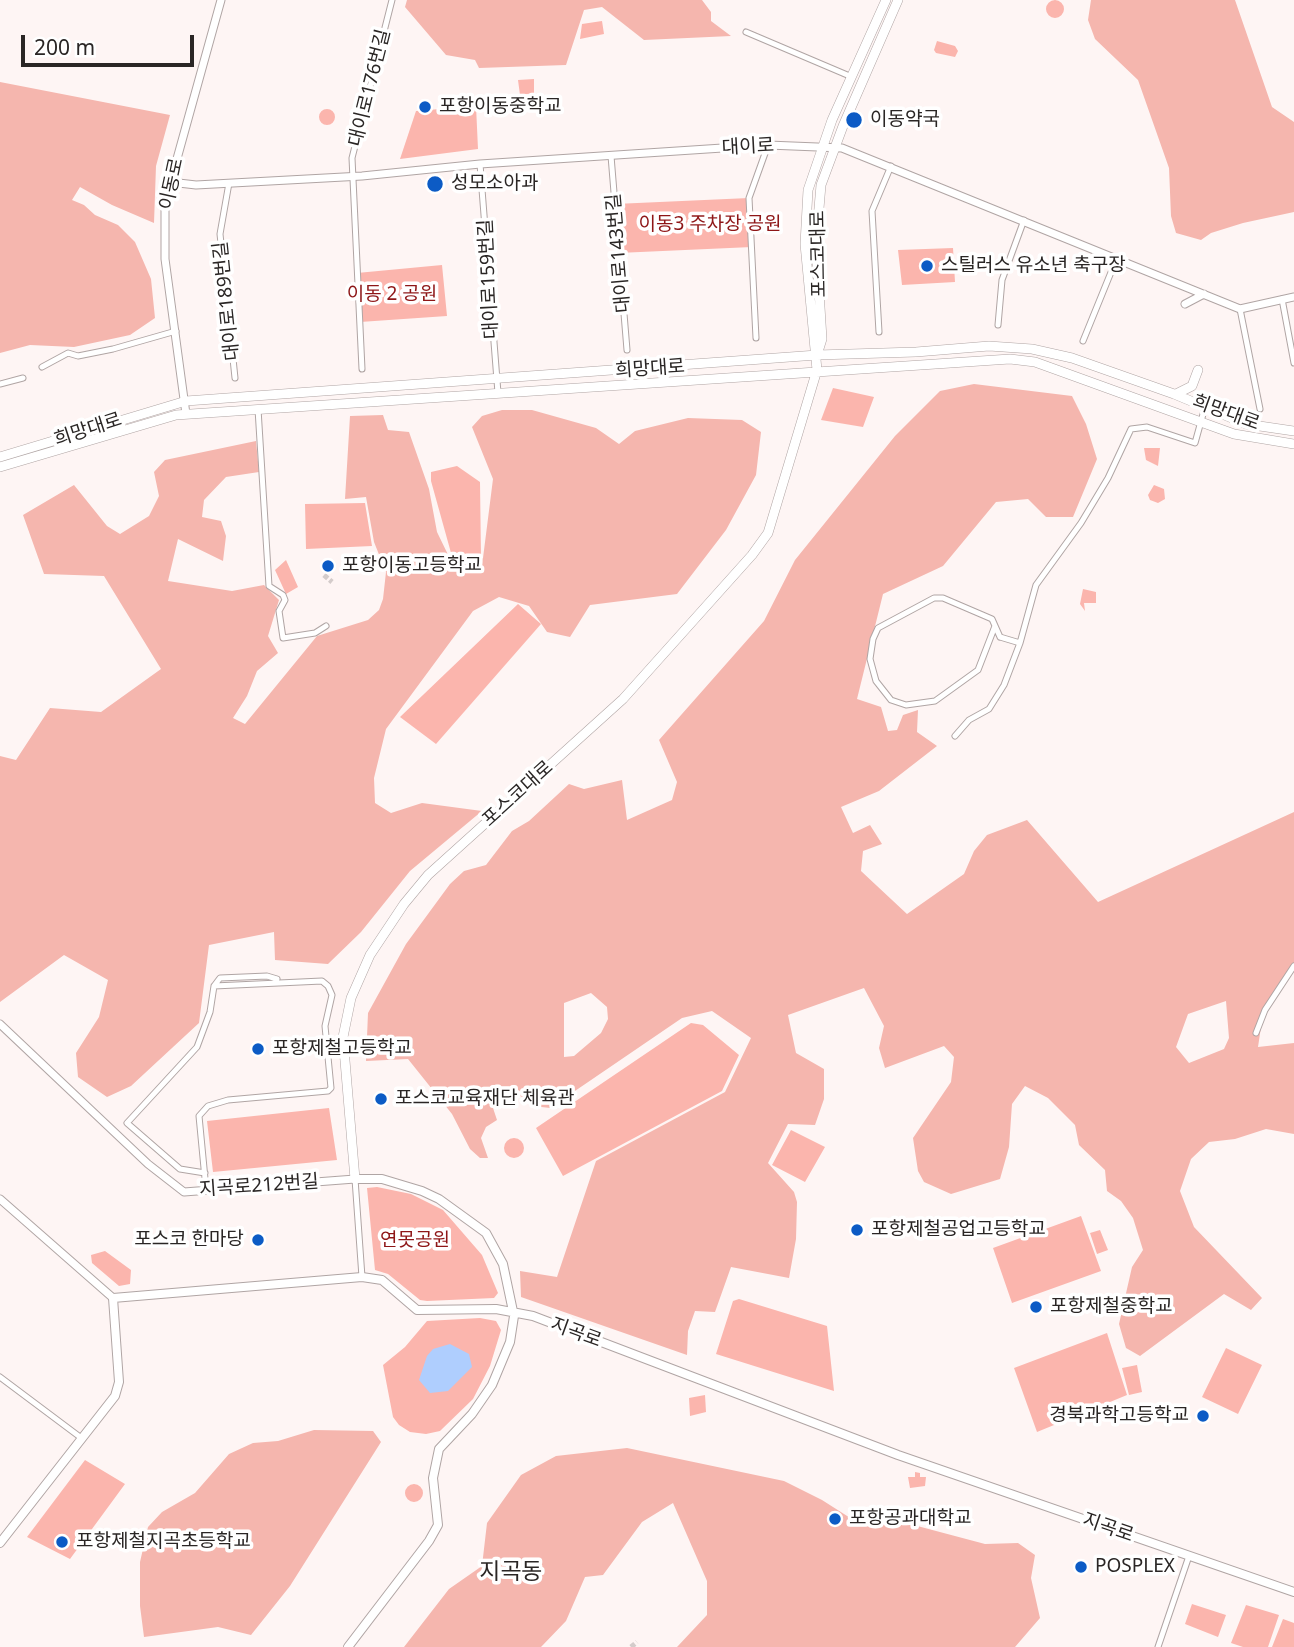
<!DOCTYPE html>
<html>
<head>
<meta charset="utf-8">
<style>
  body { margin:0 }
  #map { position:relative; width:1294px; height:1647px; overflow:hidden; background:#fef5f4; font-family:"Noto Sans",sans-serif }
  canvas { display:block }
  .scale { position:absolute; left:21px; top:35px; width:173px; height:32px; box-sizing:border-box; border:4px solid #2a2625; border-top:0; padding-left:9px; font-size:21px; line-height:24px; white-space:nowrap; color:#2a2625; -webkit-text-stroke:5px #fff; paint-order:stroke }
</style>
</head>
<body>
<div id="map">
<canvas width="1294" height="1647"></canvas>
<div class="scale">200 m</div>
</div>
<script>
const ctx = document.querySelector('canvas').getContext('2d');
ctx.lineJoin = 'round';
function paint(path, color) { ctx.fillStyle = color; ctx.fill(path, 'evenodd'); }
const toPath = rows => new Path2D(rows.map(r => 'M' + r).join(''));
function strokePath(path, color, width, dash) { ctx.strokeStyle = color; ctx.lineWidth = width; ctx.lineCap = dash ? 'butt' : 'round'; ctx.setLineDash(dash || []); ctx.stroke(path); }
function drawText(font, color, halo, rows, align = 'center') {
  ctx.font = font + ' "Noto Sans","Noto Sans KR",sans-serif'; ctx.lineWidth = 7; ctx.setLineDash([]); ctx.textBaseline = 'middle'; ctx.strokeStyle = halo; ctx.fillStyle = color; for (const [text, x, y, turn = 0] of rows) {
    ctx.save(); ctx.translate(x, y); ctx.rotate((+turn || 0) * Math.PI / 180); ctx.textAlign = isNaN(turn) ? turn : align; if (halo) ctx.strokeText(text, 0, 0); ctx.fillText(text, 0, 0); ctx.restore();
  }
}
paint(toPath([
  '1046 9a9 9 0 1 1 18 0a9 9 0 1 1-18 0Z',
  [602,21,604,34,580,39,582,24],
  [937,41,955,46,958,51,955,57,936,53,934,50],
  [534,79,534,93,520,95,518,80],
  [476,106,478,149,400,159,416,111],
  '319 117a8 8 0 1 1 16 0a8 8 0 1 1-16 0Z',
  [749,198,752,247,618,253,615,204],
  [953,248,955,282,902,285,898,250],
  [442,265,447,316,360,322,357,273],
  [833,388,874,397,863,427,821,420],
  [1144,448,1160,448,1158,466,1146,460],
  [457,466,480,482,481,558,453,560,431,481,431,472],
  [1154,485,1164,489,1165,499,1158,503,1150,500,1148,495],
  [365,503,372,546,306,549,305,504],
  [286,560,298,587,286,594,275,570],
  [1083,589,1096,592,1096,603,1084,603,1085,611,1080,604],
  [518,604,541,624,436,744,400,717],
  [691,1023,703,1025,739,1055,722,1091,563,1176,536,1128],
  [329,1108,337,1160,213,1172,207,1121],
  [791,1130,825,1147,805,1182,772,1165],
  '504 1148a10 10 0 1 1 20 0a10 10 0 1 1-20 0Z',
  [377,1187,411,1194,443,1210,482,1255,498,1293,494,1298,427,1301,420,1300,388,1274,375,1270,367,1188],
  [1081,1216,1101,1271,1012,1303,993,1248],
  [1100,1230,1108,1250,1097,1254,1090,1233],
  [105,1251,131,1270,130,1284,119,1286,92,1263,91,1255],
  [739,1299,827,1326,834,1391,716,1354,733,1301],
  [480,1318,496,1321,501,1330,490,1366,473,1399,440,1431,426,1434,410,1432,399,1425,393,1417,383,1365,405,1347,427,1321],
  [1107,1333,1127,1395,1037,1432,1014,1368],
  [1226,1348,1262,1365,1238,1414,1202,1397],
  [1137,1365,1142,1392,1129,1395,1122,1368],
  [705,1395,706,1412,690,1416,689,1398],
  [85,1460,125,1484,70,1559,27,1537],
  [915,1472,920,1473,920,1477,926,1477,925,1486,910,1488,908,1477,915,1477],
  '405 1493a9 9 0 1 1 18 0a9 9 0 1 1-18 0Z',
  [1192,1604,1226,1615,1218,1637,1185,1624],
  [1246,1605,1279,1615,1268,1647,1243,1647,1231,1643],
  [1283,1619,1294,1623,1294,1647,1272,1647]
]), '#fbb5ad');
paint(toPath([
  [407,0,702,0,711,12,711,21,731,36,644,40,602,7,584,10,566,65,479,68,475,60,446,55,405,7],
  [1091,0,1235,0,1272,107,1294,122,1294,212,1243,223,1211,233,1201,240,1176,233,1171,216,1169,168,1138,80,1095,39,1088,20],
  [0,82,170,115,156,166,154,223,112,205,80,187,72,200,84,205,95,215,118,225,135,242,151,279,155,318,130,335,74,347,30,345,0,353],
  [974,384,1072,396,1086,424,1097,459,1073,517,1046,517,1028,499,996,502,943,566,883,594,857,699,881,707,888,731,897,730,903,715,918,710,917,732,937,746,879,791,841,807,853,833,870,825,882,844,863,851,861,871,907,914,964,874,974,851,987,835,1027,820,1098,902,1294,812,1294,963,1264,1007,1258,1047,1294,1043,1294,1134,1266,1129,1235,1139,1209,1142,1191,1159,1180,1191,1194,1227,1262,1298,1251,1310,1224,1294,1140,1356,1126,1348,1119,1324,1132,1267,1143,1250,1133,1218,1121,1201,1107,1191,1105,1170,1079,1145,1075,1125,1048,1098,1025,1086,1012,1104,1009,1147,1000,1179,951,1194,924,1182,918,1171,913,1138,951,1082,954,1057,944,1046,885,1068,879,1048,884,1026,864,988,788,1015,796,1053,824,1069,824,1099,815,1125,788,1124,768,1163,794,1192,797,1202,796,1239,789,1278,731,1267,715,1312,695,1311,688,1331,687,1355,521,1297,520,1271,557,1277,596,1161,725,1092,751,1038,712,1011,682,1018,550,1108,533,1106,535,1101,504,1091,497,1097,493,1108,497,1120,486,1127,481,1138,488,1158,480,1158,470,1149,452,1114,408,1059,366,1061,368,1013,406,944,450,884,464,871,486,865,512,831,529,821,569,784,584,789,622,780,627,820,672,800,677,782,659,740,764,621,795,560,895,436,940,391],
  [591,993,607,1007,608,1019,601,1033,574,1056,564,1057,564,1003],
  [1226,1001,1229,1038,1224,1049,1189,1063,1176,1047,1188,1014],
  [502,410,532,410,596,428,619,444,635,431,688,418,742,420,761,432,756,475,726,530,677,594,590,605,570,637,547,632,529,606,499,597,473,611,386,729,374,778,375,803,391,813,422,803,482,811,410,871,361,932,328,964,275,960,274,932,209,945,199,1023,131,1086,107,1097,78,1077,76,1053,99,1017,108,980,64,955,0,1002,0,756,16,760,50,708,101,712,161,669,104,576,44,574,23,515,74,485,107,526,120,534,149,516,159,496,154,472,165,460,256,441,259,472,226,477,204,500,202,517,221,521,226,536,223,561,178,539,168,581,232,591,264,585,279,600,268,636,278,653,257,671,247,696,233,718,245,724,317,636,368,620,379,610,383,599,386,572,374,542,366,497,345,499,350,416,383,415,388,430,409,432,429,489,437,532,453,565,475,563,483,558,493,479,472,427,482,416],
  [314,1430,373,1431,381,1442,290,1586,251,1635,218,1627,144,1637,140,1606,140,1562,148,1527,162,1512,195,1493,229,1454,253,1443,278,1441],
  [627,1448,784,1481,822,1500,855,1521,891,1519,985,1544,1018,1543,1035,1555,1031,1578,1040,1618,1015,1647,677,1647,707,1615,707,1581,673,1503,642,1522,603,1575,585,1577,566,1621,541,1647,404,1647,449,1589,482,1566,487,1523,521,1475,556,1456]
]), '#f5b6ae');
paint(toPath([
  [450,1344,469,1354,472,1367,448,1391,430,1393,419,1380,427,1356,433,1349]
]), '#afcefe');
strokePath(toPath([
  [324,575,332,582],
  [631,1647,637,1642]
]), '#d4cccb', 5, [5, 2.5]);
const minor = toPath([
  [746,32,852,77],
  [611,156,627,350],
  [480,164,498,393],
  [229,183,220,234,235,378],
  [1282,299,1294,363],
  [1240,309,1260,409],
  [998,325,1002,280,1024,220],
  [879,332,872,211,891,166],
  [756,338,749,198,768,145],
  [1083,341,1116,260],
  [42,367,68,353,78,356,113,349,176,331],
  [362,369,352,158,392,0],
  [0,384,23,378],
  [258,409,269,586,283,595,285,600,279,611,283,638,315,633,326,626],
  [995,626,978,670,935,701,906,705,891,700,876,681,870,659,873,639,878,628,934,598,943,598,992,619,1000,637],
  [1000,637,1020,643],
  [955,736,969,720,989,709,1004,685,1020,643,1036,585,1081,523,1108,478,1131,429,1147,427,1195,443,1205,407],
  [1256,1033,1265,1010,1294,966],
  [205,1173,180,1169,127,1123,197,1047,210,1012,214,986,220,978,267,976,277,979],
  [355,1179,362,1277],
  [206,1189,199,1116,208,1106,228,1100,328,1091,331,1088,325,1026,332,995,328,986,322,981,214,986],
  [0,1377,80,1437],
  [1158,1647,1189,1556]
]);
const tertiary = toPath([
  [170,182,196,185,362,176,480,164,768,145,842,148,1240,309,1294,297],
  [1185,304,1204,294],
  [186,414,165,259,165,202,221,0],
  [0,1024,148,1164,184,1192,355,1179],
  [0,1199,113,1298]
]);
const secondary = toPath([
  [0,1543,115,1396,119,1382,113,1298,362,1277,382,1280,417,1310,496,1309,533,1316,898,1455,1294,1592],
  [348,1647,429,1541,438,1525,433,1478,439,1449,472,1414,492,1385,510,1342,514,1316,503,1264,486,1233,439,1199,422,1191,382,1179,355,1179]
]);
const primary = toPath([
  [817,355,822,339,816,243,821,185,843,126,898,0],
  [1176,394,1192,386,1198,370],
  [0,457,186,401,817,355,916,352,989,346,1032,349,1072,358,1174,394,1246,424,1294,431],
  [0,467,176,415,1010,359,1035,362,1234,434,1294,444],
  [355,1179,343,1037,351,998,370,955,404,904,428,875,623,699,752,555,768,533,817,370,805,244,808,190,832,120,886,0]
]);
strokePath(minor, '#b0a5a4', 7);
strokePath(tertiary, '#b0a5a4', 9);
strokePath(secondary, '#b0a5a4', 10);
strokePath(primary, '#b0a5a4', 10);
strokePath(minor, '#fff', 5);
strokePath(tertiary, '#fff', 7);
strokePath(secondary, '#fff', 8);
strokePath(primary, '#fff', 9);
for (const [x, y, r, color] of [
  [425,107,7,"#0c5bc5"],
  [854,120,9,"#0c5bc5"],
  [435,184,9,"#0c5bc5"],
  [927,266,7,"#0c5bc5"],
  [328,566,7,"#0c5bc5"],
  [258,1049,7,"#0c5bc5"],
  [381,1099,7,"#0c5bc5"],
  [857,1230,7,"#0c5bc5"],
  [258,1240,7,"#0c5bc5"],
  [1036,1307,7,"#0c5bc5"],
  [1203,1416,7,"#0c5bc5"],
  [835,1519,7,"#0c5bc5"],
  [62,1542,7,"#0c5bc5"],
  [1081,1567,7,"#0c5bc5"]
]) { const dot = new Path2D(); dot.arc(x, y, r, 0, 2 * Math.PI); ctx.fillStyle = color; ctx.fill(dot); strokePath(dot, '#fff', 2.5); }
drawText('19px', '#2a2625', '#fff', [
  ["대이로176번길",370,88,-76],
  ["대이로",748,147,-3],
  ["이동로",172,184,-78],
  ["대이로143번길",619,253,-95],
  ["포스코대로",819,254,-91],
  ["대이로159번길",489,279,-93],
  ["대이로189번길",227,301,-96],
  ["희망대로",650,369,-4],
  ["희망대로",1226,413,20],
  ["희망대로",88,430,-18],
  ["포스코대로",518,794,-42],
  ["지곡로212번길",259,1186,-4],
  ["지곡로",576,1333,20],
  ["지곡로",1108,1528,19]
]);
drawText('19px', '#2a2625', '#fff', [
  ["포항이동중학교",439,107],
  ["이동약국",870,120],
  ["성모소아과",451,184],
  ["스틸러스 유소년 축구장",941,266],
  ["포항이동고등학교",342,566],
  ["포항제철고등학교",272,1049],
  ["포스코교육재단 체육관",395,1099],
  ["포항제철공업고등학교",871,1230],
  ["포스코 한마당",244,1240,"right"],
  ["포항제철중학교",1050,1307],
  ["경북과학고등학교",1189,1416,"right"],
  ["포항공과대학교",849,1519],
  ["포항제철지곡초등학교",76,1542],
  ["POSPLEX",1095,1567]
], 'left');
drawText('19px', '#8e1617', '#fff', [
  ["이동3 주차장 공원",710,225],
  ["이동 2 공원",392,295],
  ["연못공원",415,1241]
]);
drawText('23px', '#2a2625', '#fff', [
  ["지곡동",511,1572]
]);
</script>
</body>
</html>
